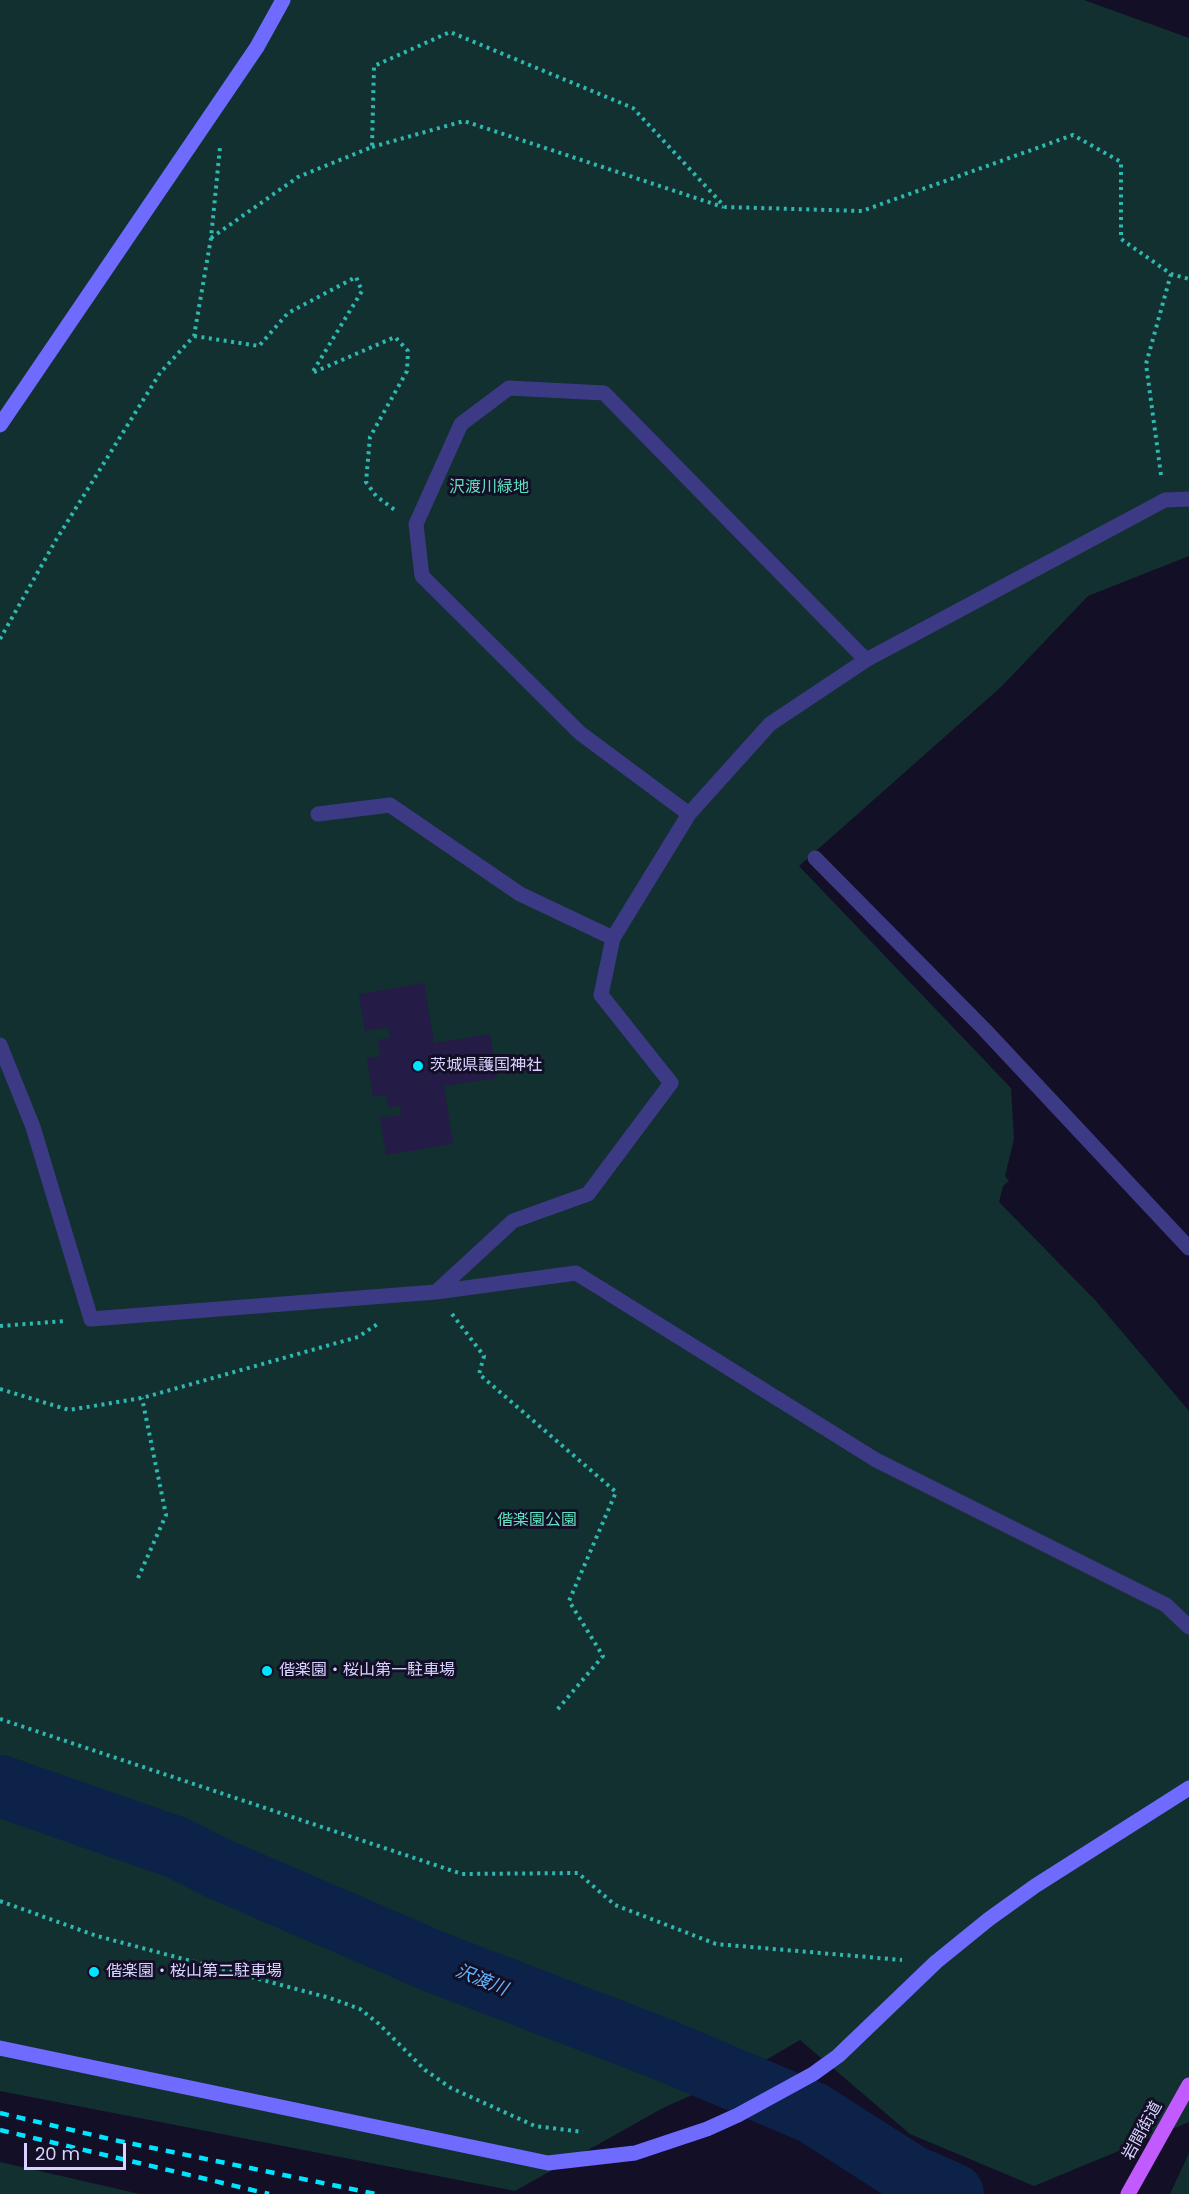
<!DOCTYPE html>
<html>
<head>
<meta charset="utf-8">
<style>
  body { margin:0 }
  #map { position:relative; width:1189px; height:2194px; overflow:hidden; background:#130f26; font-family:Poppins,sans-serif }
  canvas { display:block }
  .scale { position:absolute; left:24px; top:2143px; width:102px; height:27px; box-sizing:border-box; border:3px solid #d9d4ff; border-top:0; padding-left:8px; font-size:18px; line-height:21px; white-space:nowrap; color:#d9d4ff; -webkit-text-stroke:4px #130f26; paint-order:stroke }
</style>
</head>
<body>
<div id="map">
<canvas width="1189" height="2194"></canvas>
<div class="scale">20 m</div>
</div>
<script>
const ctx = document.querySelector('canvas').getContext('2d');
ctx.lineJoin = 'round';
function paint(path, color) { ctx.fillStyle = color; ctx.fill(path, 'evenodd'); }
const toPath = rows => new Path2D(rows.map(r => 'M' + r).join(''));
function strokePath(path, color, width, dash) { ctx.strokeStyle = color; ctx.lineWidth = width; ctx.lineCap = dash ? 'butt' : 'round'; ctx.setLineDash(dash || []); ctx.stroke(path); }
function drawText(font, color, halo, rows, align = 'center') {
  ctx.font = font + ' Poppins,"Noto Sans JP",sans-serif'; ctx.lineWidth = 6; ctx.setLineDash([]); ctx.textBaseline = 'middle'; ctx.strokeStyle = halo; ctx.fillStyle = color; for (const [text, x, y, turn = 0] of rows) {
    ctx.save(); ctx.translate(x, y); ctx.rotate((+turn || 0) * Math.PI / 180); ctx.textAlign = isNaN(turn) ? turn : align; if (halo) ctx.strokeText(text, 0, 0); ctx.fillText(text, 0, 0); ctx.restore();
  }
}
paint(toPath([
  [0,0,1084,0,1189,38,1189,556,1088,596,1001,687,799,866,1011,1088,1014,1139,1005,1176,1009,1181,1003,1186,999,1202,1096,1301,1189,1411,1189,2122,1034,2186,910,2134,800,2040,754,2067,663,2108,515,2191,0,2091],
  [1189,2153,1189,2194,1170,2194],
  [0,2162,140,2194,0,2194]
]), '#12302f');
strokePath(toPath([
  [0,1786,178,1848,217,1868,435,1962,662,2049,813,2113,910,2175,953,2194]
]), '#0c2248', 62);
paint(toPath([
  [424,983,434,1043,490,1034,497,1078,444,1086,453,1144,386,1155,380,1118,401,1115,400,1106,388,1108,386,1095,373,1097,367,1058,380,1056,378,1040,390,1038,388,1027,365,1031,359,994]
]), '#241b47');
strokePath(toPath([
  [372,147,464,121,723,207],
  [211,238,298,177,372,147,374,66,450,32,633,108,725,207,862,211,1073,135,1121,162,1121,239,1171,274,1189,279],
  [194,336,259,346,288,313,356,277,362,291,312,373,395,337,408,351,407,371,370,437,366,482,376,496,395,510],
  [1161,475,1146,364,1171,274],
  [0,639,56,540,160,373,194,336,211,238,220,147],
  [452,1314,484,1356,479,1374,616,1492,569,1601,603,1656,557,1710],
  [0,1326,65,1321],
  [0,1389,69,1410,142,1398,358,1337,379,1323],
  [138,1578,166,1515,142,1398],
  [0,1719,462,1874,578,1873,615,1905,716,1944,902,1960],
  [0,1901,97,1936,330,1998,360,2009,379,2024,425,2070,451,2088,535,2126,583,2132]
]), '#2fb8b0', 4, [3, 4.5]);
strokePath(toPath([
  [318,814,390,805,520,894,613,938],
  [689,814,580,733,422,576,416,524,461,424,509,388,604,393,866,660],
  [0,1045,33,1127,91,1319,436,1292,576,1273,876,1460,1166,1605,1189,1627],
  [436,1292,513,1221,588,1194,671,1083,601,995,613,938,689,814,770,724,866,660,1165,500,1189,499]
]), '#3d3a85', 15);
strokePath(toPath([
  [815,858,984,1029,1189,1248]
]), '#3d3a85', 15);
strokePath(toPath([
  [0,425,257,47,283,0],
  [0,2048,548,2163,635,2153,707,2129,738,2115,813,2074,838,2056,936,1962,989,1919,1035,1886,1189,1788]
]), '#6f6bff', 15);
strokePath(toPath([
  [1128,2194,1189,2085]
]), '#c25bff', 15);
strokePath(toPath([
  [0,2113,114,2140,376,2194],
  [0,2130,269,2194]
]), '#00e5ff', 4.5, [9, 8]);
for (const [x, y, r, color] of [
  [418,1066,6,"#00e5ff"],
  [267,1671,6,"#00e5ff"],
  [94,1972,6,"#00e5ff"]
]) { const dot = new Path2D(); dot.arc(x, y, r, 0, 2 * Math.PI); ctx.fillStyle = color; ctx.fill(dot); strokePath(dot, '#130f26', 2); }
drawText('16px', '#5fe0c0', '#130f26', [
  ["沢渡川緑地",489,488],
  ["偕楽園公園",537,1521]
]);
drawText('16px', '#d9d4ff', '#130f26', [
  ["茨城県護国神社",430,1066],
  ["偕楽園・桜山第一駐車場",279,1671],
  ["偕楽園・桜山第二駐車場",106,1972]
], 'left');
drawText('16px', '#d9d4ff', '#130f26', [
  ["岩間街道",1143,2131,-61]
]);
drawText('italic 18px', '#62b6ff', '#130f26', [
  ["沢渡川",481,1981,22]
]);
</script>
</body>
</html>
